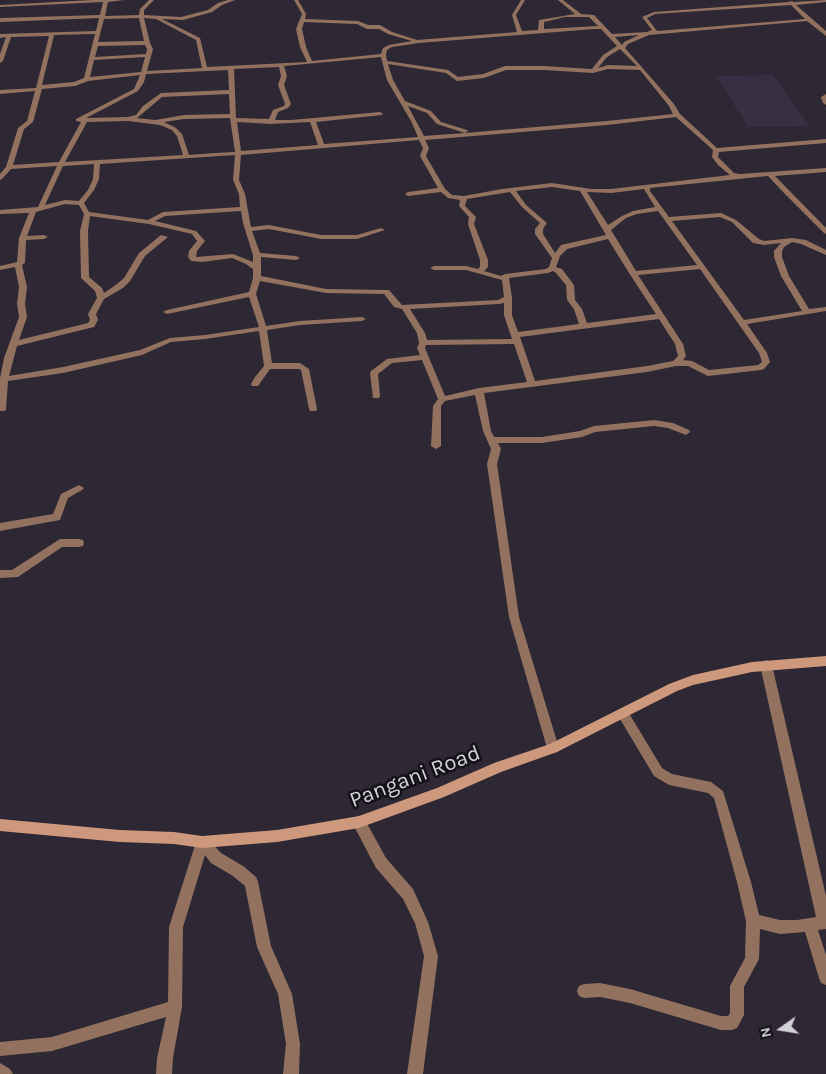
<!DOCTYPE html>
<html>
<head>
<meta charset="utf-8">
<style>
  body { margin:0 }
  #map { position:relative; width:826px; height:1074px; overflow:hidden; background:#2d2834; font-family:Karla,sans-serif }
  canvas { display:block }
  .north { position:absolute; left:756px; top:1004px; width:50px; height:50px; -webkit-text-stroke:4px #141218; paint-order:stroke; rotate:257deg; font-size:14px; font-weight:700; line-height:20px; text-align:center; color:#d4d1d9 }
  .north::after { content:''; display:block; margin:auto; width:18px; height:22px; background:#d4d1d9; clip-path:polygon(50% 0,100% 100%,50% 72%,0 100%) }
</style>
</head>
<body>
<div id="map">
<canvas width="826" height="1074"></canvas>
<div class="north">N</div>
</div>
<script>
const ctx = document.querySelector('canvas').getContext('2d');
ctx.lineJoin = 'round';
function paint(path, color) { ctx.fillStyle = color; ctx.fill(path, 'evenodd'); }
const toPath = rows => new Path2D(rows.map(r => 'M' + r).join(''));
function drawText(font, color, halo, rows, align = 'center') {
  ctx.font = font + ' Karla,sans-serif'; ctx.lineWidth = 5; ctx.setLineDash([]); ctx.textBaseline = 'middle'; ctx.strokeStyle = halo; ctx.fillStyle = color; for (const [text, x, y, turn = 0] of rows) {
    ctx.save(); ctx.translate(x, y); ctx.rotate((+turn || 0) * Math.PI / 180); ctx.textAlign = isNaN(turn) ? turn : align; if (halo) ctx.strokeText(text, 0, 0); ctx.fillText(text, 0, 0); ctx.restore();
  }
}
paint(toPath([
  [773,75,810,126,748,127,716,76]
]), '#383042');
paint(toPath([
  [92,0,124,0,108,2,105,16,139,15,140,9,149,0,154,0,144,10,144,15,181,17,208,10,218,3,228,0,235,0,222,5,212,12,183,20,162,19,200,38,207,67,307,62,300,47,296,29,302,14,294,0,298,0,306,14,305,19,358,21,368,25,380,25,392,32,417,40,517,32,512,15,521,0,525,0,516,15,522,31,538,30,539,20,575,14,558,0,563,0,581,14,594,15,612,34,647,32,652,30,642,17,654,12,789,2,791,1,794,2,826,0,826,2,796,5,826,31,826,36,807,21,649,35,628,44,625,48,674,104,680,114,717,148,826,139,826,143,719,152,718,157,734,173,740,174,826,168,826,172,775,176,826,228,826,234,824,233,784,193,768,176,650,188,650,191,669,217,721,213,736,220,759,239,764,241,792,238,806,240,826,250,826,255,801,244,792,242,784,247,782,251,782,257,789,276,809,309,826,307,826,311,747,324,767,353,770,362,764,369,761,370,708,376,688,366,676,366,647,372,484,393,491,431,494,437,542,437,580,431,594,426,654,420,673,423,689,430,690,432,686,435,668,428,654,426,595,432,582,437,542,443,498,443,501,449,497,464,519,617,559,748,557,752,553,753,549,752,547,748,509,617,487,464,491,449,483,431,475,395,445,401,441,406,441,446,436,449,431,446,433,406,438,399,422,360,392,363,378,374,380,396,379,398,373,398,370,373,371,371,387,359,420,355,417,348,419,343,417,333,402,309,394,307,384,294,326,293,260,281,256,294,266,326,300,321,362,317,366,319,362,321,300,325,267,330,272,363,300,363,309,369,317,409,316,411,310,411,309,409,301,370,298,369,270,369,258,386,252,386,251,384,255,377,264,366,259,331,205,339,171,342,142,355,63,373,8,381,6,409,5,411,0,411,0,378,4,358,19,317,17,304,19,287,15,267,0,270,0,266,17,262,19,238,29,213,0,214,0,210,38,207,57,166,11,169,2,179,0,180,0,174,6,167,18,128,27,121,35,91,0,94,0,90,36,88,49,36,11,37,3,61,0,63,0,54,6,37,0,38,0,34,96,31,99,18,0,22,0,18,100,15,103,2,0,7,0,5,92,0],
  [791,5,805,19,657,31,647,18,655,14,791,5],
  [565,17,589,17,598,26,544,29,544,22,565,17],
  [139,18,144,41,98,42,104,19,139,18],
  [144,18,156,19,196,40,202,68,147,71,153,49,150,43,144,18],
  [304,22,357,24,367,29,379,29,388,34,412,41,389,45,383,48,381,54,312,61,306,47,302,29,304,22],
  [594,29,601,29,617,46,603,55,592,69,544,66,505,66,483,74,458,77,448,70,387,61,386,55,387,50,392,47,419,43,594,29],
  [95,34,84,78,74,82,42,85,54,35,95,34],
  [639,35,624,42,622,45,615,37,639,35],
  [145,45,147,49,146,54,95,57,98,46,145,45],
  [620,49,637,66,608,65,598,68,607,57,620,49],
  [145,57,141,72,90,77,94,60,145,57],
  [381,57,387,80,411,121,418,137,324,144,316,122,382,115,383,114,380,112,291,120,275,120,278,112,288,108,291,104,284,85,287,76,284,66,381,57],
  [388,64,446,73,457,81,484,78,506,70,544,70,593,73,608,69,640,70,669,106,673,114,607,121,465,133,468,131,467,130,441,122,431,111,405,101,393,80,388,64],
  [279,67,281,76,278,85,285,104,284,106,273,110,269,119,236,118,234,69,279,67],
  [228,70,229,90,161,93,143,106,136,115,128,117,86,118,138,91,144,82,146,74,228,70],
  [140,75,134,89,76,119,76,121,81,122,59,162,13,165,24,129,33,122,42,89,75,86,88,81,140,75],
  [229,94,230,114,184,115,155,120,137,118,162,97,229,94],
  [408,106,427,113,437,124,465,133,424,136,408,106],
  [676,117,713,150,712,157,718,165,730,175,611,189,591,189,552,183,502,189,464,196,452,195,445,189,426,156,429,148,425,140,607,125,676,117],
  [230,118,235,152,215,153,189,155,182,134,176,128,164,122,184,119,230,118],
  [128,121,160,125,172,130,177,136,183,155,65,162,87,122,128,121],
  [237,122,271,124,310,122,318,145,241,151,237,122],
  [419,140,423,148,420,156,438,188,408,192,405,194,408,196,441,192,448,198,460,200,459,206,469,217,468,224,480,260,480,267,478,269,466,266,434,266,430,268,434,270,466,270,502,280,504,297,498,300,402,305,389,290,386,290,326,289,261,276,261,257,296,260,300,258,296,256,260,253,252,231,269,229,321,239,357,239,385,230,381,228,357,235,321,235,269,225,251,227,245,194,239,180,241,155,419,140],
  [235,155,233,180,239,194,240,207,163,212,148,220,89,212,84,203,94,190,99,179,100,164,235,155],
  [94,164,93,179,88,190,79,201,65,200,45,205,63,166,94,164],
  [552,187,580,191,606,235,561,245,555,253,543,234,543,229,547,223,526,205,516,191,552,187],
  [644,189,655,207,633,211,622,216,608,225,587,192,611,193,644,189],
  [510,192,522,207,540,223,535,229,535,234,552,258,549,267,546,269,505,274,501,276,484,271,488,267,488,260,474,224,476,217,465,206,467,199,510,192],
  [65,204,79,205,84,214,80,231,81,278,95,291,97,298,88,314,90,320,88,323,19,340,27,317,25,304,27,287,22,265,25,263,26,240,44,239,48,237,44,235,27,236,36,212,65,204],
  [241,211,243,223,253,255,253,262,233,254,196,257,197,251,205,241,196,231,155,221,165,216,241,211],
  [658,211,697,265,636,271,611,230,626,218,637,214,658,211],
  [90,216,149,224,192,234,197,241,189,251,188,257,191,261,202,262,232,258,246,264,253,269,253,278,249,292,167,310,163,312,167,314,249,297,259,327,205,335,170,338,140,350,63,367,9,376,17,346,94,327,98,320,96,314,104,299,123,288,130,281,145,256,168,237,161,235,139,253,124,278,117,284,104,293,102,288,89,277,88,231,90,216],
  [720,217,732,222,753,243,764,245,781,243,774,251,774,257,781,276,802,311,744,320,672,221,720,217],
  [608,239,629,273,656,314,587,323,582,309,575,300,574,285,562,269,556,267,560,256,567,249,608,239],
  [700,269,759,353,762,362,758,365,709,370,692,361,683,360,686,356,683,344,638,275,700,269],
  [553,271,556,273,566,285,567,300,574,309,579,324,518,332,512,315,512,298,509,278,548,273,553,271],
  [504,303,504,315,512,339,427,340,425,333,410,309,499,304,504,303],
  [659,319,675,344,678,356,673,361,647,366,535,381,520,337,659,319],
  [514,344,527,382,479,388,445,396,425,348,426,345,514,344],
  [826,94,826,105,823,103,821,97,826,94],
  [79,485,84,488,82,490,68,498,60,520,0,531,0,523,53,514,61,494,79,485],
  [60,539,79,539,83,540,84,543,83,546,79,547,62,547,18,577,0,578,0,570,12,570,60,539],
  [766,660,770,662,772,665,826,896,826,929,818,930,826,955,826,985,821,983,819,978,805,932,780,934,760,929,759,959,744,987,744,1015,737,1028,732,1030,721,1030,630,1003,600,997,584,998,579,996,577,991,579,986,584,984,600,983,630,989,721,1016,728,1016,730,1013,730,986,745,958,746,921,737,882,714,798,708,793,669,785,654,776,617,714,619,710,623,709,627,710,662,768,672,774,711,782,723,791,751,882,759,915,780,920,797,920,816,917,760,665,762,662,766,660],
  [359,816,364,818,386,858,413,889,428,922,438,956,423,1074,407,1074,424,956,415,923,403,899,376,868,354,826,353,822,354,818,359,816],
  [202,836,207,838,221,853,243,866,256,877,258,882,271,946,292,994,300,1044,299,1074,283,1074,286,1044,278,994,257,947,245,886,233,876,211,863,205,855,183,927,182,1007,173,1058,172,1074,156,1074,157,1058,166,1017,52,1051,0,1056,0,1042,52,1037,168,1002,169,927,196,842,197,838,202,836],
  [0,1063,10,1069,13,1074,0,1074,0,1063]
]), '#92715f');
paint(toPath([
  [826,656,826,666,752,672,693,685,677,691,557,752,501,772,444,797,359,828,277,842,202,848,174,844,120,842,0,831,0,819,120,830,174,832,202,836,277,830,359,816,437,788,494,763,550,744,669,684,693,675,752,662,826,656]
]), '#ce987c');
drawText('22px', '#d4d1d9', '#141218', [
  ["Pangani Road",415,777,-21]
]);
</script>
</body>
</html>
